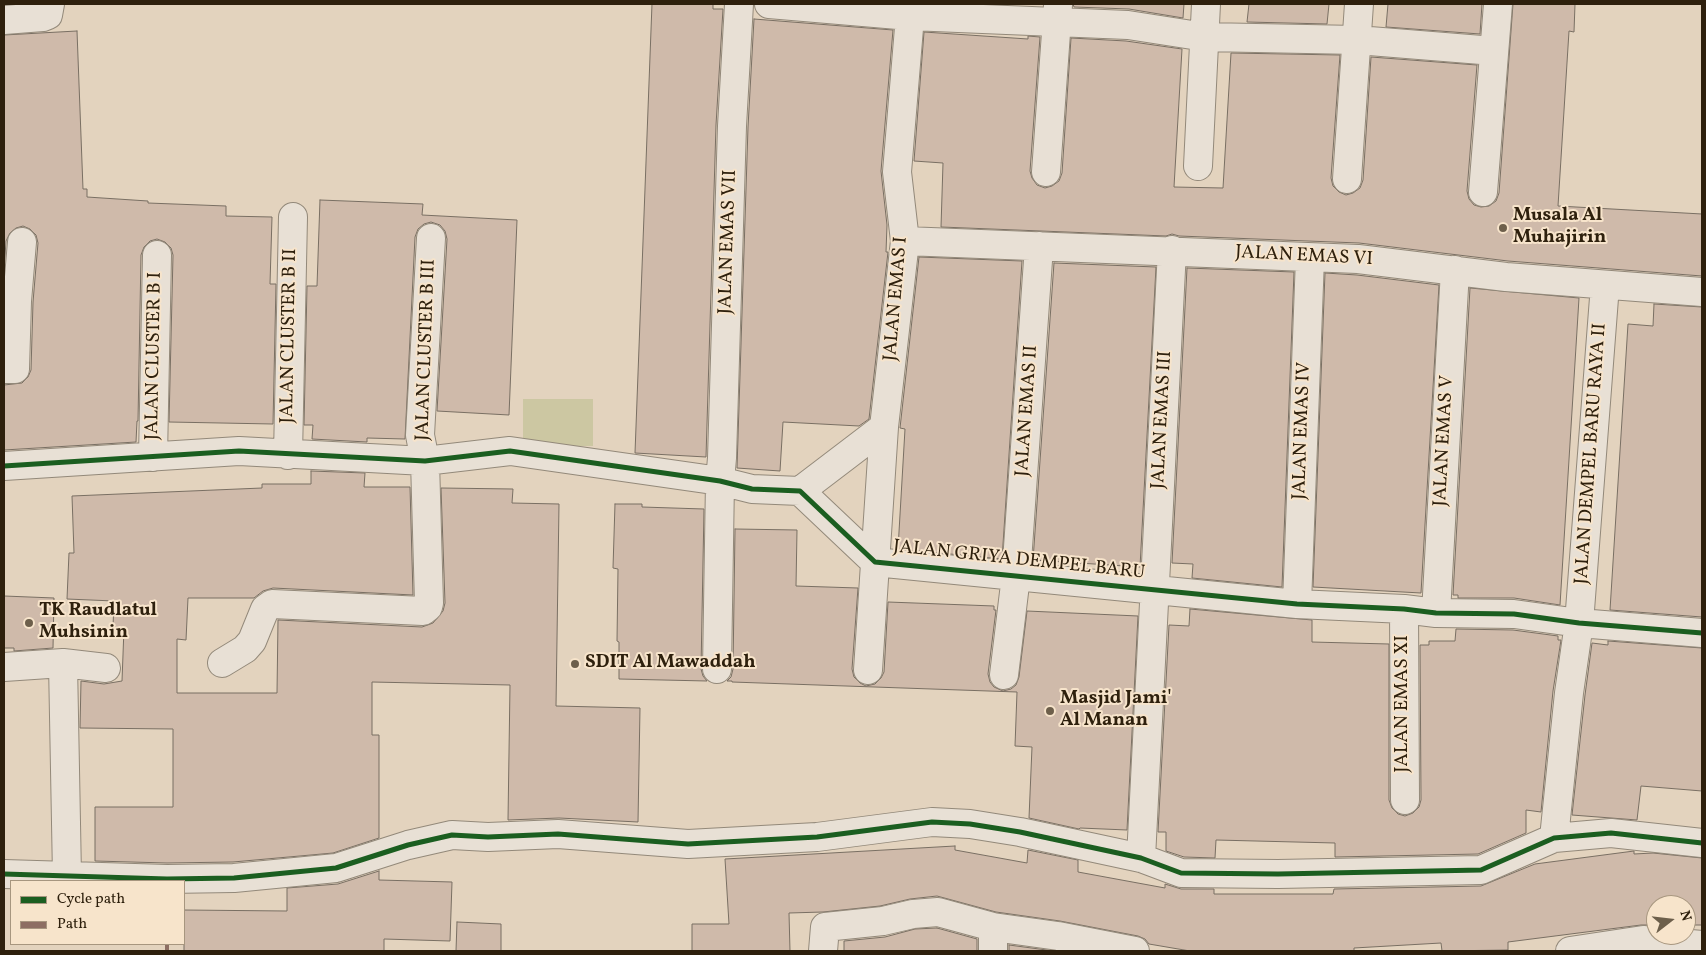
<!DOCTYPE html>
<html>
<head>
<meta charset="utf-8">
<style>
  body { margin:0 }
  #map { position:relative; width:1706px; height:955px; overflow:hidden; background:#e3d3be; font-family:Vollkorn,serif }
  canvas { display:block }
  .frame { position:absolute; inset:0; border:5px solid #2e200d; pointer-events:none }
  .legend { position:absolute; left:10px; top:880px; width:175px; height:65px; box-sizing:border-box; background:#f7e4cb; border:1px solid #a7967f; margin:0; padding:6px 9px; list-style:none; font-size:15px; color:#2e200d }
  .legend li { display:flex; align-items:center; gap:10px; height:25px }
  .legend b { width:25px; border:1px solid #a7967f }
  .north { position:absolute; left:1646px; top:895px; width:50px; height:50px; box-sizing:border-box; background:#f7e4cb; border:1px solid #a7967f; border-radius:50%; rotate:74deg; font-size:14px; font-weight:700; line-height:20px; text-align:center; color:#2e200d }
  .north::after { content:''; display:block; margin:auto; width:18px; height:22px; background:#6d5f4b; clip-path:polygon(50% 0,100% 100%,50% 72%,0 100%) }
</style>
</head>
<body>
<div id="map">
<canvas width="1706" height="955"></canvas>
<div class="frame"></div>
<ul class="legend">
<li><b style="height:6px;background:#1b5e20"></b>Cycle path</li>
<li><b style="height:6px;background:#8d6e63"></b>Path</li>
</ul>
<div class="north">N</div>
</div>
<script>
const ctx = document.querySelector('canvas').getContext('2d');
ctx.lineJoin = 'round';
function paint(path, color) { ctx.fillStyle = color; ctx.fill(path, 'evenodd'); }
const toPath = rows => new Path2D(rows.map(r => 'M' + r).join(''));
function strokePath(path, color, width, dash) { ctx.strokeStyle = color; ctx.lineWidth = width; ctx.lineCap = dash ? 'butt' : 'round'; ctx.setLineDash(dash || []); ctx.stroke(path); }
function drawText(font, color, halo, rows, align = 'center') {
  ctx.font = font + ' Vollkorn,serif'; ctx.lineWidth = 4; ctx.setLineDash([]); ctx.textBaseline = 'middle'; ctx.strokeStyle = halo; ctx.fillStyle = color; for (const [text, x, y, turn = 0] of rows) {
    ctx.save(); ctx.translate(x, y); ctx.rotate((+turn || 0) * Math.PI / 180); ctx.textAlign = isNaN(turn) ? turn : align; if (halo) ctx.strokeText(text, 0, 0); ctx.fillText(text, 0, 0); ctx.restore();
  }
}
paint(toPath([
  [523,399,593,399,593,446,523,446]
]), '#ccc7a2');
const building = toPath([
  [652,4,713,4,713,9,723,9,716,125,706,457,635,453,652,4],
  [1073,4,1184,4,1183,18,1129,9,1074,7,1073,4],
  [1249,4,1329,4,1327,24,1247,22,1249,4],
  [1388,4,1482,4,1480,34,1386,27,1388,4],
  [1513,4,1575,4,1574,32,1569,31,1558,206,1702,214,1702,276,1508,261,1359,243,1179,236,1172,234,1166,236,941,227,943,163,914,161,924,32,1028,39,1028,36,1040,37,1030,171,1032,178,1037,185,1045,188,1052,186,1059,181,1062,173,1071,38,1126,41,1182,49,1174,187,1223,188,1231,53,1340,55,1331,178,1333,186,1339,192,1346,195,1353,193,1360,188,1363,180,1371,57,1477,65,1467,191,1469,199,1474,205,1481,207,1489,206,1496,201,1499,193,1513,4],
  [754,19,893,30,881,171,887,225,886,252,888,252,869,419,859,426,783,422,780,471,737,468,748,127,754,19],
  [77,31,83,189,87,189,87,197,148,201,148,203,226,206,226,216,272,217,270,284,276,284,273,424,169,422,173,255,171,248,165,242,157,239,150,241,144,247,141,255,138,421,137,421,136,442,4,450,4,385,22,383,28,377,31,370,33,302,38,243,36,235,30,229,23,226,16,228,10,233,6,241,4,272,4,35,77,31],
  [320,200,423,204,422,215,517,220,509,415,437,411,447,239,445,231,440,225,431,222,424,224,418,229,415,237,405,439,367,438,367,442,312,439,313,425,304,425,307,286,317,286,320,200],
  [919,257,1022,261,1002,559,898,549,905,429,900,428,919,257],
  [1054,263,1156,267,1140,567,1033,560,1054,263],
  [1187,268,1294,272,1282,587,1192,578,1193,564,1172,563,1187,268],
  [1325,273,1357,275,1439,285,1421,593,1313,587,1325,273],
  [1470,288,1579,298,1560,605,1514,598,1458,598,1458,595,1453,595,1470,288],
  [1654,304,1702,307,1702,617,1610,610,1628,324,1653,326,1654,304],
  [311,471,365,473,364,487,410,487,413,595,273,588,263,591,254,598,188,598,186,640,177,639,177,693,277,693,278,620,422,627,433,623,443,611,445,603,441,488,513,489,512,503,559,504,556,706,640,708,638,822,559,818,508,820,510,685,372,682,372,735,379,735,379,838,333,853,233,862,167,863,95,861,95,807,173,807,173,729,80,728,81,681,104,684,122,681,124,628,113,627,114,601,67,599,69,553,74,553,72,496,262,488,262,484,311,484,311,471],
  [615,504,642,504,642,507,704,509,701,669,703,676,707,681,619,679,619,642,617,641,618,569,613,568,615,504],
  [735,529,797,530,796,586,858,588,852,669,854,677,860,683,866,686,875,684,881,678,884,672,888,602,994,606,994,610,996,610,988,674,990,682,994,687,1003,691,1011,689,1016,685,1019,677,1027,611,1138,616,1127,830,1080,828,1079,829,1029,818,1032,747,1015,746,1017,692,732,682,732,681,727,681,731,677,733,669,735,529],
  [4,596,54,598,53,648,14,651,14,648,4,648,4,596],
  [1190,609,1312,620,1312,642,1389,644,1389,800,1392,808,1398,814,1405,816,1413,813,1419,807,1421,800,1420,645,1429,645,1429,641,1455,641,1456,629,1513,630,1558,636,1558,640,1561,640,1553,691,1541,812,1526,810,1526,833,1478,854,1335,857,1335,843,1216,840,1215,858,1184,857,1166,851,1166,832,1158,832,1169,625,1189,626,1190,609],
  [1608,641,1702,648,1702,791,1641,786,1637,820,1572,815,1585,695,1592,643,1608,645,1608,641],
  [955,846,955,850,1027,863,1028,850,1078,860,1078,872,1165,888,1165,884,1181,889,1214,889,1214,894,1333,894,1334,889,1481,886,1535,864,1634,851,1634,854,1653,853,1702,858,1702,925,1686,925,1686,905,1656,905,1656,925,1641,925,1508,942,1508,950,1442,951,1441,943,1354,948,1354,951,1190,951,1149,944,1145,939,1138,936,1060,921,996,912,937,896,910,899,880,906,823,912,789,913,790,951,692,951,692,924,729,924,725,859,955,846],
  [379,871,379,880,452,882,450,941,384,939,384,951,184,951,184,910,287,911,287,888,338,884,379,871],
  [457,922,501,924,501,951,456,951,457,922],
  [937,928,977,939,977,951,844,951,844,941,885,937,915,929,937,928],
  [1009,945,1054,951,1009,951,1009,945]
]);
paint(building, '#cfbaaa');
strokePath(building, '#796f63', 1);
const street = toPath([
  [769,4,910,16,1128,25,1205,37,1357,40,1494,51],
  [4,20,43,17,48,15,50,4],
  [1198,166,1206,4],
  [1046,172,1058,5],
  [1347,179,1359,4],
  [1483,192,1498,4],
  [905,241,1358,259,1506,277,1702,292],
  [4,369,15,369,17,301,22,242],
  [288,455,293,217],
  [153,457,157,255],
  [4,466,239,451,425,461,510,451,720,481,752,489,800,491,875,562,1297,604,1404,609,1436,613,1514,614,1579,623,1702,633],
  [800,491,884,427],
  [1297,604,1310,258],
  [1404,609,1405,800],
  [1436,613,1455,270],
  [63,663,67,876],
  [222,663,245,649,252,641,265,609,272,604,423,611,428,607,429,603,425,461,420,435,431,238],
  [4,667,63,663,106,668],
  [717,669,720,481,722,458,732,126,739,4],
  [868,670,884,427,905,241,897,172,911,4],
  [1004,675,1016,576,1039,246],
  [1554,838,1569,693,1579,623,1605,285],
  [1141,858,1172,250],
  [4,874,167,879,234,878,336,868,408,845,452,835,488,837,558,834,688,844,817,837,932,822,970,824,1020,832,1141,858,1181,873,1278,874,1481,870,1554,838,1611,833,1702,843],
  [823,951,825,927,883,921,913,914,938,912,993,927,1058,936,1135,951],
  [993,951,993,927],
  [1570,951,1643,940,1702,945]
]);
strokePath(street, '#93897a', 30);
strokePath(street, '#e8e0d5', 28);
strokePath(toPath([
  [167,951,167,944]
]), '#8d6e63', 4, [8, 4]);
strokePath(toPath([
  [4,466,239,451,425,461,510,451,720,481,752,489,800,491,875,562,1297,604,1404,609,1436,613,1514,614,1579,623,1702,633],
  [4,874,167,879,234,878,336,868,408,845,452,835,488,837,558,834,688,844,817,837,932,822,970,824,1020,832,1141,858,1181,873,1278,874,1481,870,1554,838,1611,833,1702,843]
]), '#1b5e20', 5);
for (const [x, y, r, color] of [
  [1503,228,5,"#6d5f4b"],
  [29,623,5,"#6d5f4b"],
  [575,664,5,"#6d5f4b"],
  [1050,711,5,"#6d5f4b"]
]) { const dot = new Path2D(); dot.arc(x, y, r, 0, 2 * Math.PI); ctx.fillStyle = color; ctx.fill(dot); strokePath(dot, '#f7e4cb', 2); }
drawText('bold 19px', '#2e200d', '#f7e4cb', [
  ["Musala Al",1513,217],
  ["Muhajirin",1513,239],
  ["TK Raudlatul",39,612],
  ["Muhsinin",39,634],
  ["SDIT Al Mawaddah",585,664],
  ["Masjid Jami'",1060,700],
  ["Al Manan",1060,722]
], 'left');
drawText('19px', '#2e200d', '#f7e4cb', [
  ["JALAN EMAS VII",729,242,-88],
  ["JALAN EMAS VI",1304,257,3],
  ["JALAN EMAS I",897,299,-85],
  ["JALAN CLUSTER B II",290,336,-89],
  ["JALAN CLUSTER B III",427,350,-88],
  ["JALAN CLUSTER B I",155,356,-89],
  ["JALAN EMAS II",1028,411,-86],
  ["JALAN EMAS III",1163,420,-87],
  ["JALAN EMAS IV",1303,431,-88],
  ["JALAN EMAS V",1445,441,-87],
  ["JALAN DEMPEL BARU RAYA II",1592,454,-86],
  ["JALAN GRIYA DEMPEL BARU",1019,561,6],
  ["JALAN EMAS XI",1404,704,-90]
]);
</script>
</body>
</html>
